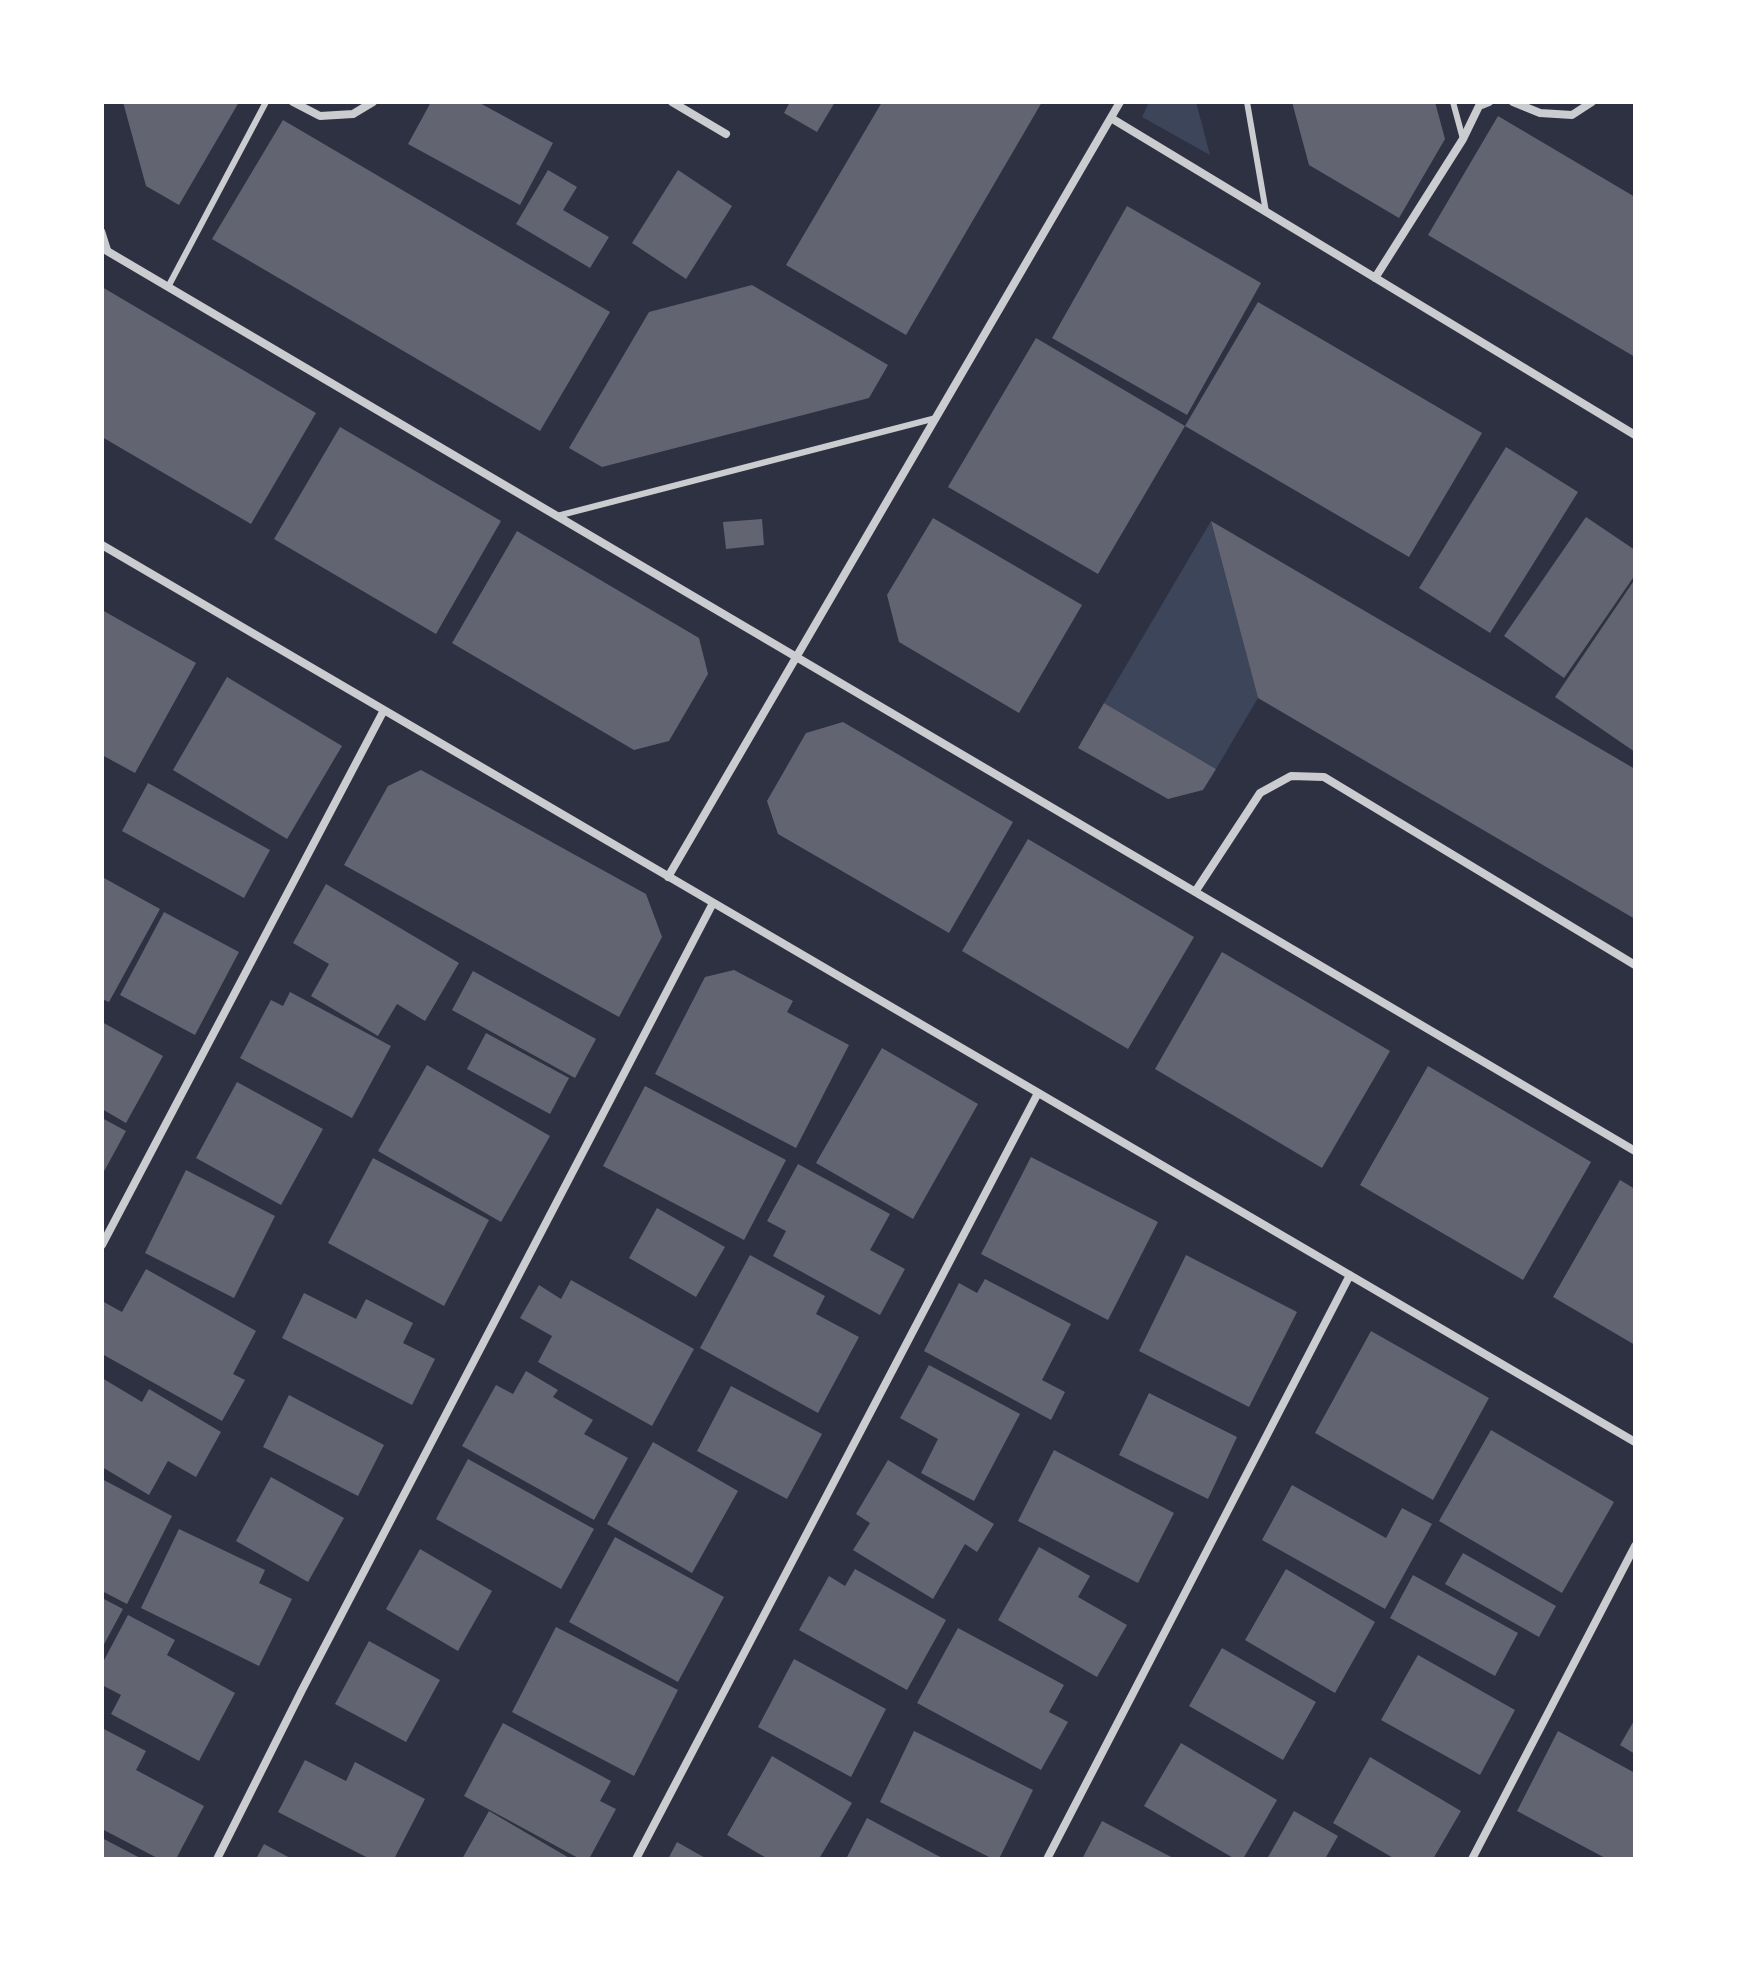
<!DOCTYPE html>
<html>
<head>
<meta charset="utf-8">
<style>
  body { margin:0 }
  #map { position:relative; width:1737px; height:1961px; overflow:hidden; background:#2d3142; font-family:"Golos Text",sans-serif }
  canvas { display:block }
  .frame { position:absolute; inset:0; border:104px solid #fff; pointer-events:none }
</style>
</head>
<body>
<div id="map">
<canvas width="1737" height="1961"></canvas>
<div class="frame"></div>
</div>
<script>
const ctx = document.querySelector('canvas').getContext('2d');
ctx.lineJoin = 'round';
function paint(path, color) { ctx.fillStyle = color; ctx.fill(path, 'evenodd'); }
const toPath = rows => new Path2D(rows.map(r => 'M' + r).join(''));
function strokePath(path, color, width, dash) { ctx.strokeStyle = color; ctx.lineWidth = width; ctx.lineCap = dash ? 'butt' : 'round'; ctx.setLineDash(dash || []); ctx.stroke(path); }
paint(toPath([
  [1149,102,1196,102,1210,155,1142,117],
  [1211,521,1258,698,1216,769,1104,703]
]), '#3c4559');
paint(toPath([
  [123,102,239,102,179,205,146,186],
  [431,102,478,102,553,143,520,205,408,144],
  [790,102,835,102,817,132,784,113],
  [882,102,1042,102,906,335,786,265],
  [1292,102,1435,102,1445,139,1399,218,1309,165],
  [1498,116,1635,197,1635,357,1428,235],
  [283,120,610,312,540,431,212,239],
  [548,170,577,187,563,210,609,237,590,268,516,224],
  [678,170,732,206,686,279,632,243],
  [1127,206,1261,283,1187,415,1052,338],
  [752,285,888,365,869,398,602,467,569,448,649,312],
  [102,287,316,413,251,524,102,437],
  [1258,302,1482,433,1409,557,1185,426,1098,574,948,487,1036,338,1185,426],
  [340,427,501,521,436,634,274,539],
  [1506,447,1578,492,1490,633,1419,588],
  [1586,517,1635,550,1635,575,1564,678,1504,636],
  [933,518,1082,605,1019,713,899,642,887,595],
  [762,519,764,545,726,549,723,522],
  [1211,521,1635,769,1635,919,1258,698],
  [517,531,699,638,708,674,669,741,634,750,452,643],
  [1635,579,1635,752,1555,697],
  [102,610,196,663,135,773,102,755],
  [227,677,342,746,287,839,173,770],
  [1104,703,1216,769,1203,790,1168,799,1078,748],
  [843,722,1013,822,949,933,778,834,767,801,806,733],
  [421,770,646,894,662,937,619,1017,344,865,388,786],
  [148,783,270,850,244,898,122,831],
  [1028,839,1194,937,1128,1049,962,951],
  [104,878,160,909,109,1002,102,999,102,882],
  [326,884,459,963,425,1021,397,1004,378,1036,311,996,329,964,293,943],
  [164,912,239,952,195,1035,120,995],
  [1222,952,1390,1051,1322,1168,1155,1069],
  [734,970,793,1001,787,1012,849,1045,796,1148,655,1074,705,977],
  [473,971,596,1039,575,1078,452,1010],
  [290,992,391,1046,352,1118,240,1058,271,1000,283,1006],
  [102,1022,163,1056,126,1123,102,1109],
  [486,1033,569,1078,550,1114,467,1069],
  [882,1048,978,1104,913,1219,816,1163],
  [427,1065,550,1136,501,1222,378,1151],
  [1428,1066,1591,1162,1523,1280,1360,1185],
  [237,1082,323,1129,281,1205,196,1158],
  [645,1086,786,1160,744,1240,603,1166],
  [102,1118,126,1131,102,1175],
  [1031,1157,1158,1222,1108,1320,981,1254],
  [373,1158,489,1220,444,1306,328,1243],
  [798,1164,890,1214,870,1250,905,1269,880,1315,773,1256,786,1231,767,1221],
  [186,1170,275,1216,234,1298,145,1253],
  [1620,1180,1635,1189,1635,1345,1553,1297],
  [657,1208,725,1247,696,1297,629,1258],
  [750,1255,825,1296,816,1314,859,1337,818,1413,700,1348],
  [1186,1255,1297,1312,1249,1407,1139,1351],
  [146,1269,256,1331,233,1374,245,1380,222,1421,102,1354,102,1301,122,1312],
  [985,1279,1071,1324,1042,1380,1065,1392,1051,1420,924,1351,959,1283,977,1293],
  [571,1280,694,1349,652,1426,538,1362,552,1336,520,1318,539,1285,561,1299],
  [304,1293,356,1319,366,1299,413,1323,403,1343,435,1359,412,1405,282,1338],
  [1371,1331,1489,1398,1433,1500,1315,1433],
  [929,1365,1020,1414,974,1501,921,1473,938,1439,900,1418],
  [526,1371,558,1390,553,1397,593,1420,584,1434,628,1458,594,1520,462,1446,496,1385,513,1394],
  [102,1378,142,1402,149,1389,221,1432,196,1477,168,1461,149,1495,102,1467],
  [731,1386,822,1434,787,1499,697,1451],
  [1149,1393,1237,1437,1208,1499,1119,1455],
  [289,1395,384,1445,358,1496,263,1447],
  [1491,1430,1614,1502,1562,1593,1439,1521],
  [653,1442,738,1491,692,1573,607,1524],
  [1054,1450,1174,1513,1138,1583,1018,1521],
  [468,1459,594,1529,561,1589,436,1519],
  [888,1460,994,1524,977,1552,965,1544,933,1599,853,1550,870,1523,856,1514],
  [271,1477,344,1518,308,1582,236,1541],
  [102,1479,172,1516,127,1604,102,1591],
  [1292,1485,1386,1538,1402,1508,1432,1524,1385,1609,1262,1540],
  [179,1529,265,1570,259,1583,292,1599,259,1666,141,1608],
  [615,1537,724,1597,678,1682,569,1622],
  [1039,1547,1090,1576,1078,1597,1127,1625,1097,1677,998,1620],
  [420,1549,492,1591,458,1651,386,1609],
  [1463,1553,1556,1606,1539,1637,1445,1584],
  [855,1569,946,1620,907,1690,799,1630,829,1576,845,1586],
  [1286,1569,1375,1622,1335,1693,1245,1640],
  [1413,1575,1518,1633,1495,1676,1390,1618],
  [102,1598,123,1609,102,1648],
  [128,1615,175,1640,167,1655,235,1693,199,1761,111,1714,121,1695,102,1685,102,1664],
  [556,1627,678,1690,634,1776,512,1712],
  [958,1628,1064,1685,1049,1712,1068,1722,1041,1770,917,1703],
  [369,1641,440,1680,406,1742,335,1704],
  [1222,1648,1316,1702,1283,1760,1189,1706],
  [1418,1655,1515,1710,1480,1775,1381,1720],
  [794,1659,886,1709,851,1777,758,1727],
  [1635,1719,1635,1754,1620,1745],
  [503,1723,611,1781,600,1801,616,1809,589,1859,580,1859,464,1796],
  [102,1728,146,1751,136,1770,204,1806,176,1859,159,1859,102,1829],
  [914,1731,1033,1790,999,1859,993,1859,880,1802],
  [1558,1731,1635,1773,1635,1859,1607,1859,1517,1811],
  [1181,1743,1277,1800,1243,1859,1235,1859,1144,1806],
  [772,1756,852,1803,819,1859,768,1859,727,1835],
  [1370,1757,1461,1811,1433,1859,1395,1859,1333,1823],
  [305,1760,346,1781,355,1762,425,1799,394,1859,370,1859,278,1812],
  [489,1811,571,1859,462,1859],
  [1294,1811,1338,1836,1325,1859,1267,1859],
  [867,1818,944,1859,846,1859],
  [1102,1821,1175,1859,1082,1859],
  [102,1838,142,1859,102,1859],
  [677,1842,707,1859,668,1859],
  [264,1844,292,1859,256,1859]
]), '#626471');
strokePath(toPath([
  [1247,102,1266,212],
  [1453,102,1463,139],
  [102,231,108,250],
  [168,287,266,102],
  [557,516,936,418]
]), '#caccd0', 6);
strokePath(toPath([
  [293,102,320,116,353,114,373,102],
  [672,102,726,134],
  [1513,102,1540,113,1572,115,1592,102],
  [1111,118,1635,435],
  [102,248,1635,1151],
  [1375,278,1463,139,1479,106,1489,102],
  [102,545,1635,1442],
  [668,877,1120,102],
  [1195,892,1260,793,1291,776,1324,777,1635,965],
  [102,1245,384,710],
  [217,1859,302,1690,713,903],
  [636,1859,1038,1093],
  [1047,1859,1350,1275],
  [1472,1859,1635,1546]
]), '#caccd0', 8);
</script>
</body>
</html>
